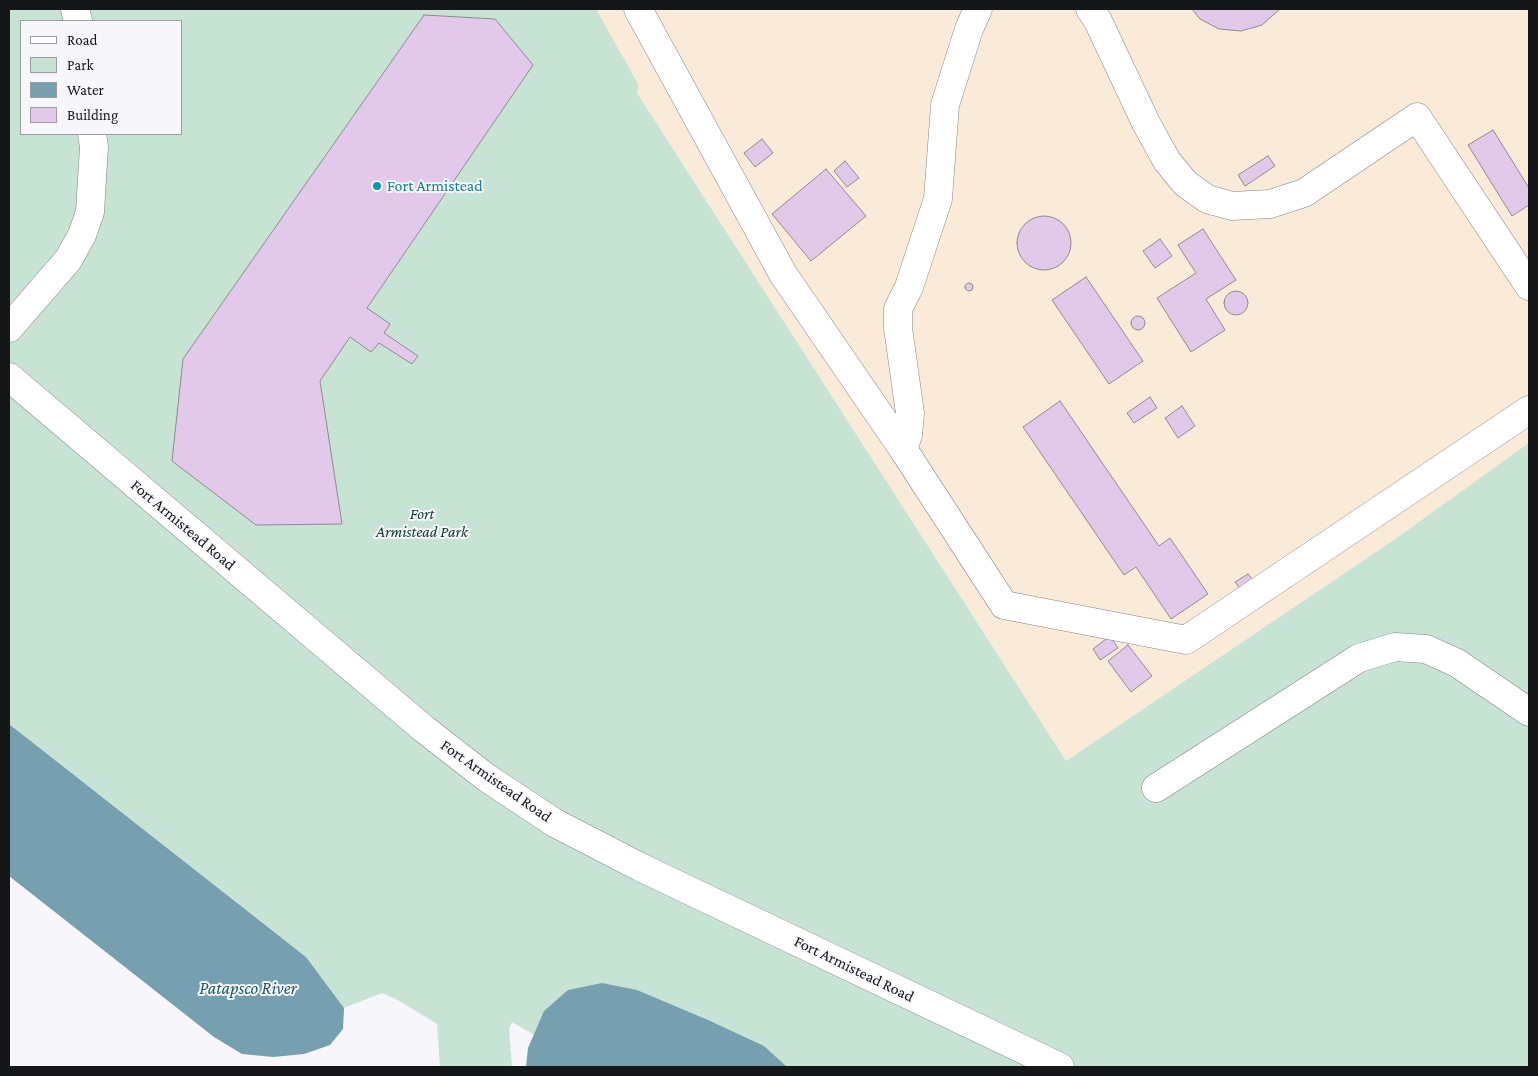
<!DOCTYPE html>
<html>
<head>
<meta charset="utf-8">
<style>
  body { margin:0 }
  #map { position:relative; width:1538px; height:1076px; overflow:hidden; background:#f6f6fb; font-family:"Crimson Pro",serif }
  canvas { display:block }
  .frame { position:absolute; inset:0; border:10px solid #151617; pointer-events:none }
  .legend { position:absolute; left:20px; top:20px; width:162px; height:115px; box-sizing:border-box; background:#f6f6fb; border:1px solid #9c9ca0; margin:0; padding:6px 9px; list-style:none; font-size:15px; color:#151617 }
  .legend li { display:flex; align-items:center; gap:10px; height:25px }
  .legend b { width:25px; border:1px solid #9c9ca0 }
</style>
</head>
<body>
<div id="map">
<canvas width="1538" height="1076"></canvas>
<div class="frame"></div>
<ul class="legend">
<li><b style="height:6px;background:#fff"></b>Road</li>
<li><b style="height:14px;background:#c6e3d4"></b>Park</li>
<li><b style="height:14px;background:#76a0af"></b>Water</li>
<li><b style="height:14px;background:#e2c9e9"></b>Building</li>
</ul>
</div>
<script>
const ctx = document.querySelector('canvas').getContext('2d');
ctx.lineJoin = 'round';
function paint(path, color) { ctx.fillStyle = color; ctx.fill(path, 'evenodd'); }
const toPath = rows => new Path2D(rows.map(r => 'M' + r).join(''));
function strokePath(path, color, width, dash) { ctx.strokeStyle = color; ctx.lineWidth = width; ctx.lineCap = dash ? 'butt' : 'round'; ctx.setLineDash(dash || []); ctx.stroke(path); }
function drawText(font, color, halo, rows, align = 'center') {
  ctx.font = font + ' "Crimson Pro",serif'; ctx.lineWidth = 4; ctx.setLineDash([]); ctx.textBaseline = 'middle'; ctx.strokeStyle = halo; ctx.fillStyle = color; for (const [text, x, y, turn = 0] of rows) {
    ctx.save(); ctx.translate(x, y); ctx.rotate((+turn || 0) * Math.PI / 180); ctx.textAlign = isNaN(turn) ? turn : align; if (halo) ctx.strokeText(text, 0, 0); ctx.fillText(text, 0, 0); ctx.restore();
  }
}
paint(toPath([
  [583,9,1529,9,1529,448,1066,761]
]), '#f9ebd7');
paint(toPath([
  [9,9,596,9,638,84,637,93,1066,761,1398,537,1529,443,1529,1067,590,1067,512,1022,509,1029,512,1067,440,1067,437,1024,398,1000,382,993,344,1008,306,957,9,724],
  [21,21,181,21,181,134,21,134]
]), '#c6e3d4');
paint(toPath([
  [9,724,306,957,344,1008,343,1029,330,1045,304,1054,273,1057,242,1054,214,1037,9,876],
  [602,983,637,990,708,1020,764,1046,787,1067,526,1067,528,1048,544,1011,568,990]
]), '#76a0af');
const building = toPath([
  [1192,9,1280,9,1262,25,1241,31,1219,29,1200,19,1192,9],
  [424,15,495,19,533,65,367,308,390,324,384,333,418,356,412,364,379,343,371,352,350,337,320,381,342,524,256,525,172,461,183,359,424,15],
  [1493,130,1529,188,1529,205,1512,216,1468,145,1493,130],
  [762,139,773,153,755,167,744,153,762,139],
  [1268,156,1275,166,1245,186,1238,175,1268,156],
  [845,161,859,178,847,187,834,171,845,161],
  [826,169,866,216,811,261,772,214,826,169],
  '1017 243a27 27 0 1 1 54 0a27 27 0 1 1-54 0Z',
  [1203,229,1236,280,1206,299,1225,330,1191,352,1157,298,1196,273,1178,245,1203,229],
  [1160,239,1172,256,1155,268,1143,251,1160,239],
  [1086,277,1143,361,1109,384,1052,300,1086,277],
  '965 287a4 4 0 1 1 8 0a4 4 0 1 1-8 0Z',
  '1224 303a12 12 0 1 1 24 0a12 12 0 1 1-24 0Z',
  '1131 323a7 7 0 1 1 14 0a7 7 0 1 1-14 0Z',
  [1150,397,1157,408,1134,423,1127,413,1150,397],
  [1060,401,1159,546,1170,538,1208,594,1171,619,1136,567,1124,575,1023,427,1060,401],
  [1182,406,1195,426,1178,438,1165,418,1182,406],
  [1248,574,1254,581,1241,590,1235,582,1248,574],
  [1110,636,1118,648,1100,660,1093,649,1110,636],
  [1128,645,1152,676,1131,692,1108,661,1128,645]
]);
paint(building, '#e2c9e9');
strokePath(building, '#8e8c8f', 1);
const minor = toPath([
  [75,9,78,21],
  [638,9,783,274,903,449,1004,605,1186,640,1529,410],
  [1090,9,1098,21,1146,123,1167,161,1185,183,1207,199,1232,206,1270,204,1304,193,1417,117,1529,286],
  [9,328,68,260,82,235,90,212,94,147,92,134],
  [9,377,424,729,487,778,555,823,640,867,1060,1067],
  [903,449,908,435,910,413,898,328,898,309,909,287,938,199,945,105,969,29,978,9],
  [1156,788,1359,658,1395,647,1426,649,1457,663,1529,712]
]);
strokePath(minor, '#848488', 29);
strokePath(minor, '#fff', 28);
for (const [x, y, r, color] of [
  [377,186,5,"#0f9aa8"]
]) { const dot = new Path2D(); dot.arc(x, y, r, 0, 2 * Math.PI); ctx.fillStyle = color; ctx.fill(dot); strokePath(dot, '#f6f6fb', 2); }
drawText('16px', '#0d838f', '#f6f6fb', [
  ["Fort Armistead",387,186]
], 'left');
drawText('italic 16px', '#0c402c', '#f6f6fb', [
  ["Fort",422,514],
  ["Armistead Park",422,532]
]);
drawText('16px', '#151617', '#f6f6fb', [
  ["Fort Armistead Road",183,525,40],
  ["Fort Armistead Road",496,781,35],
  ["Fort Armistead Road",854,969,26]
]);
drawText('italic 18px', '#1e5768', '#f6f6fb', [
  ["Patapsco River",248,988]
]);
</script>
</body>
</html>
